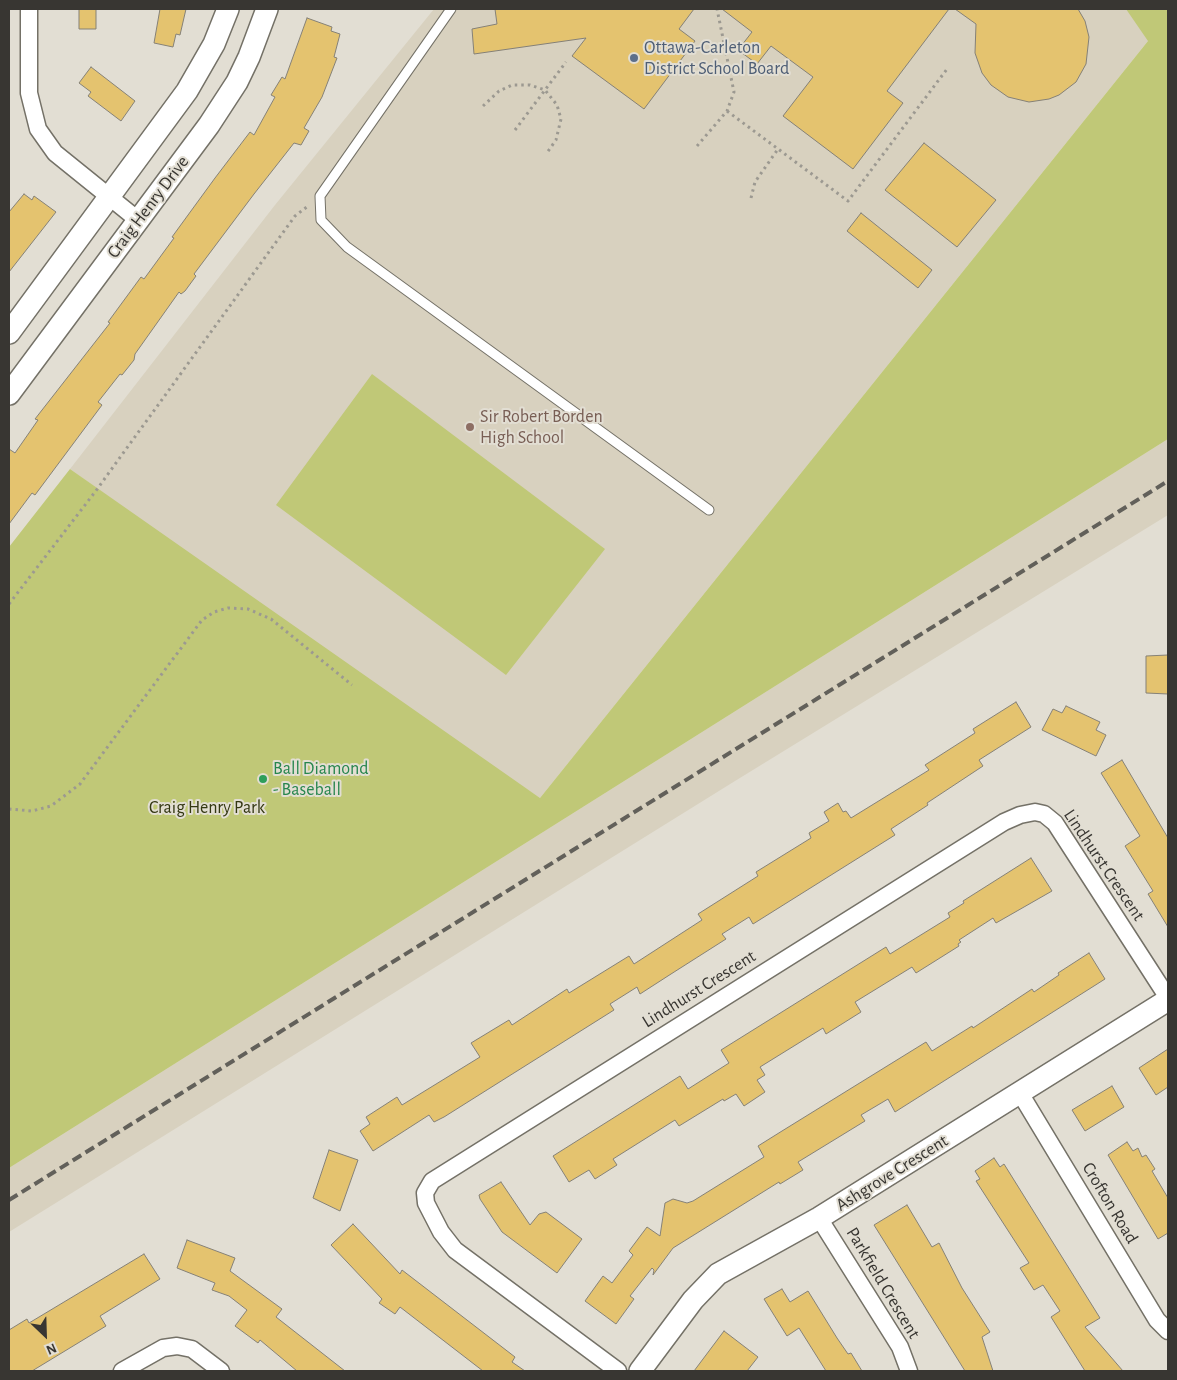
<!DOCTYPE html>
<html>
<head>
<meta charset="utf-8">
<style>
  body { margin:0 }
  #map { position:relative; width:1177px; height:1380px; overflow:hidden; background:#e2ded3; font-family:"Alegreya Sans",sans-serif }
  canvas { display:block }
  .frame { position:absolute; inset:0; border:10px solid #383632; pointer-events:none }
  .north { position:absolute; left:20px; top:1310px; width:50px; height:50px; -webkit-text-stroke:4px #e2ded3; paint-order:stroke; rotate:156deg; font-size:14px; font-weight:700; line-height:20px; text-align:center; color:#383632 }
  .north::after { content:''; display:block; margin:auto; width:18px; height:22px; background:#383632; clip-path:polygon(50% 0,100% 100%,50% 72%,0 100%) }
</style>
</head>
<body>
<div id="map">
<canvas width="1177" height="1380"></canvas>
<div class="frame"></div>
<div class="north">N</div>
</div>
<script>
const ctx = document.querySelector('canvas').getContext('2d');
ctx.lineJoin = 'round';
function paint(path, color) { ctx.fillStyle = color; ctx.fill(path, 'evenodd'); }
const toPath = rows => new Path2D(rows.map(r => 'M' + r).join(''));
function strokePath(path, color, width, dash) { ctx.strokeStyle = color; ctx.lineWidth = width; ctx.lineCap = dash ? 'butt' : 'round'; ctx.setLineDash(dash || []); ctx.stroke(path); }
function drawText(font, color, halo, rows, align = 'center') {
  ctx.font = font + ' "Alegreya Sans",sans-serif'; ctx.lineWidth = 4; ctx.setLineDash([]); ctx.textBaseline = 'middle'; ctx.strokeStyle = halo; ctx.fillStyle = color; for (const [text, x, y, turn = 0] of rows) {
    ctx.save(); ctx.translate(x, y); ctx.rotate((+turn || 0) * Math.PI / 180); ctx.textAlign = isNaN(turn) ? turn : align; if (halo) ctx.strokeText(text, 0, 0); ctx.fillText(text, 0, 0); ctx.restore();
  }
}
paint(toPath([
  [434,9,1168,9,1168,16,540,798,401,707,70,469,275,205],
  [1168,439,1168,515,735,781,9,1232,9,1168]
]), '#d8d1bf');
paint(toPath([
  [1126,9,1168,9,1168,439,9,1168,9,547,70,469,540,798,1148,41],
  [372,374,605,549,506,675,276,505]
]), '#c0c877');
const building = toPath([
  [79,9,96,9,96,29,79,29,79,9],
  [160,9,186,9,180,35,176,34,173,47,154,43,160,9],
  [495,9,694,9,679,29,695,41,644,109,572,56,586,38,474,54,472,29,497,24,495,9],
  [722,9,949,9,887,91,903,103,853,169,783,116,813,77,771,46,757,64,738,50,752,32,722,9],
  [955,9,1078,9,1085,21,1089,37,1086,64,1076,82,1059,95,1049,99,1029,102,1008,97,991,85,982,73,975,53,976,24,955,9],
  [307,18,332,27,331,31,340,34,334,57,337,58,322,97,304,128,309,131,301,145,294,143,254,194,194,274,196,276,185,291,181,294,179,292,135,354,134,360,122,375,120,374,98,402,102,405,35,495,32,493,9,524,9,449,15,453,38,420,35,419,110,323,108,322,141,277,144,279,163,253,174,238,172,237,215,178,250,132,254,135,275,97,271,95,282,77,285,79,307,18],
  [91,67,135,101,121,121,88,96,91,92,79,83,91,67],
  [924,143,996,200,957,247,885,190,924,143],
  [24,194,32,200,34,196,56,212,9,272,9,212,24,194],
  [861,213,932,270,918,288,847,231,861,213],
  [1168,655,1168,694,1146,693,1146,656,1168,655],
  [1016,702,1031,727,979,760,983,766,927,803,928,805,891,829,895,835,753,924,749,917,722,934,726,939,671,974,640,994,637,987,610,1004,614,1010,444,1117,434,1122,429,1115,373,1151,360,1131,370,1124,366,1117,397,1097,402,1105,480,1057,471,1043,509,1020,512,1025,567,989,569,993,629,956,634,964,702,920,698,914,758,876,756,872,811,838,809,833,829,821,824,812,838,803,843,812,846,811,851,818,929,770,925,765,975,733,973,729,1016,702],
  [1066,706,1100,722,1096,730,1106,735,1096,756,1042,730,1053,709,1062,713,1066,706],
  [1122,760,1168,838,1168,927,1148,894,1153,891,1125,846,1140,836,1101,773,1122,760],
  [1031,858,1052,891,996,923,993,918,959,940,961,942,958,944,959,946,916,973,912,967,855,1002,861,1012,826,1034,823,1028,760,1067,765,1075,757,1080,765,1092,744,1106,736,1094,724,1101,723,1099,679,1126,675,1120,613,1159,617,1165,595,1179,589,1170,569,1182,553,1156,680,1076,688,1089,729,1063,721,1050,886,947,890,954,950,917,948,913,964,903,963,901,1031,858],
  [1089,953,1105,979,895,1112,888,1099,861,1115,865,1121,798,1162,803,1170,780,1184,779,1182,673,1248,653,1275,654,1270,652,1268,630,1296,634,1299,616,1324,585,1301,603,1276,612,1283,633,1255,629,1251,647,1227,660,1236,665,1203,673,1199,687,1203,693,1201,764,1157,758,1146,782,1131,926,1042,932,1051,972,1026,973,1028,1032,989,1034,992,1059,975,1058,973,1089,953],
  [1168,1049,1168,1087,1156,1095,1139,1068,1168,1049],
  [1112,1086,1124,1107,1085,1131,1072,1110,1112,1086],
  [1127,1142,1133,1151,1138,1148,1142,1157,1146,1155,1155,1169,1152,1171,1168,1198,1168,1233,1158,1239,1108,1155,1127,1142],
  [329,1150,358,1160,340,1211,313,1198,329,1150],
  [994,1158,1000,1167,1004,1164,1100,1318,1085,1327,1123,1371,1085,1371,1051,1317,1060,1311,1043,1285,1034,1290,1020,1268,1029,1263,976,1181,980,1179,975,1171,994,1158],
  [501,1182,530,1225,539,1214,546,1212,582,1239,557,1273,502,1232,480,1199,479,1195,501,1182],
  [907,1205,932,1247,939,1243,962,1288,990,1332,982,1337,993,1371,965,1371,874,1225,907,1205],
  [353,1224,400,1274,402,1270,515,1357,512,1362,525,1371,483,1371,400,1307,395,1314,379,1303,382,1299,331,1245,353,1224],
  [187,1240,235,1258,230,1271,282,1309,276,1317,345,1371,297,1371,260,1340,258,1343,235,1326,247,1310,229,1296,212,1290,215,1283,177,1268,187,1240],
  [144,1254,160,1279,100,1316,106,1326,32,1371,9,1371,9,1330,27,1319,29,1323,144,1254],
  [782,1289,790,1302,808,1291,837,1338,848,1354,851,1353,862,1371,826,1371,799,1328,787,1336,764,1299,782,1289],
  [724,1331,758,1357,747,1371,694,1371,724,1331]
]);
paint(building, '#e4c36f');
strokePath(building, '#858177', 1);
const service = toPath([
  [451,9,320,196,321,220,347,247,709,510]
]);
const minor = toPath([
  [29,9,29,93,38,129,55,153,138,220],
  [1020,1093,1157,1320,1168,1331],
  [819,1218,900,1347,909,1371],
  [122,1371,163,1348,177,1346,192,1349,221,1371],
  [618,1371,455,1250,441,1232,426,1203,425,1193,432,1181,1004,822,1020,815,1035,812,1044,814,1055,823,1168,998]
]);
const tertiary = toPath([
  [9,333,187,91,214,44,228,9],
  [9,394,209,125,237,82,249,57,267,9],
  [640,1371,693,1300,718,1274,819,1218,1168,1000]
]);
strokePath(service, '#747167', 11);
strokePath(minor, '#747167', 19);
strokePath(tertiary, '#747167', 24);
strokePath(toPath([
  [483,106,499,91,512,85,530,85,545,90,557,105,561,119,556,140,546,154],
  [727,111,848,201,947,69],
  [515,130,566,62],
  [697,146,727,111,734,92,717,9],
  [751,198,755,182,778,149],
  [9,604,95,492,295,216,308,206],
  [9,809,32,811,51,806,80,784,202,620,214,612,228,608,248,609,271,619,352,685]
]), '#9c9991', 3, [2.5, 4]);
strokePath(service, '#fff', 9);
strokePath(minor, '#fff', 16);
strokePath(tertiary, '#fff', 21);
strokePath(toPath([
  [9,1200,1168,481]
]), '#62605a', 4, [10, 5]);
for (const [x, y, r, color] of [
  [634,58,5,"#5c6f8a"],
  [470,427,5,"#8d6e63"],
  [263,779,5,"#2e9e5b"]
]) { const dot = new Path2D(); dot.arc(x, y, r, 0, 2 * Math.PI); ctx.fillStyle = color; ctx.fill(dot); strokePath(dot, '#e2ded3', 2); }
drawText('18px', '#4e5e75', '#e2ded3', [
  ["Ottawa-Carleton",644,48],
  ["District School Board",644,69]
], 'left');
drawText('18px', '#383632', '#e2ded3', [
  ["Craig Henry Drive",148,207,-53],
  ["Lindhurst Crescent",1104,865,56],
  ["Lindhurst Crescent",699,989,-32],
  ["Ashgrove Crescent",892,1173,-32],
  ["Crofton Road",1110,1203,59],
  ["Parkfield Crescent",883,1283,59]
]);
drawText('18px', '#785e54', '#e2ded3', [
  ["Sir Robert Borden",480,417],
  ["High School",480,438]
], 'left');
drawText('18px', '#27864d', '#e2ded3', [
  ["Ball Diamond",273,769],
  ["- Baseball",273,790]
], 'left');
drawText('18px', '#333712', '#e2ded3', [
  ["Craig Henry Park",207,808]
]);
</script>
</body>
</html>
